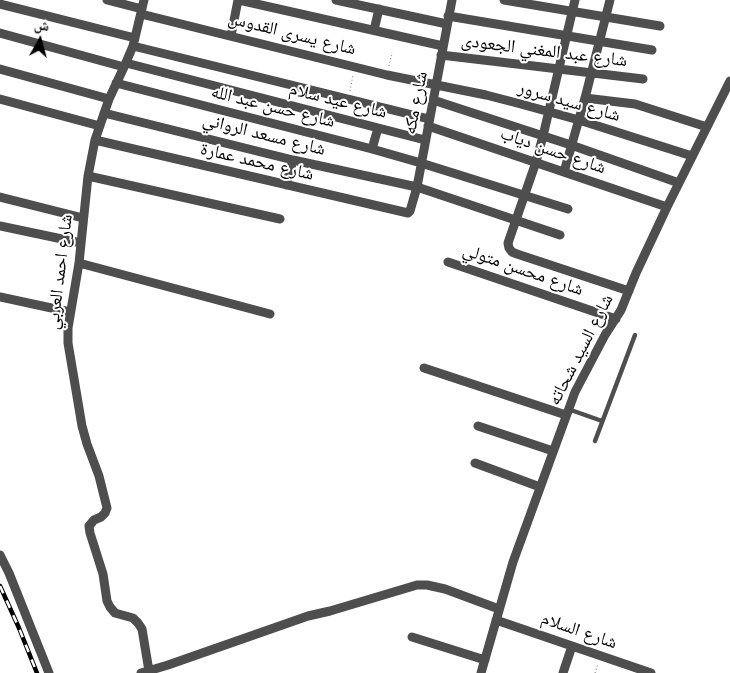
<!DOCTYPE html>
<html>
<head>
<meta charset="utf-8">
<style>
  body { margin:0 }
  #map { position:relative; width:730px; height:673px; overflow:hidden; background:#fff; font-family:Helvetica,"Noto Naskh Arabic",sans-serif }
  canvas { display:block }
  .north { position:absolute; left:15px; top:15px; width:50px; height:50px; -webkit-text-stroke:4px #fff; paint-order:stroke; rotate:7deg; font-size:14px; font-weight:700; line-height:20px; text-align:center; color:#000 }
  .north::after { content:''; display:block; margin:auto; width:18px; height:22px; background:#000; clip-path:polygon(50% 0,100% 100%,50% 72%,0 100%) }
</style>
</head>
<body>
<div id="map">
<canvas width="730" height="673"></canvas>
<div class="north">ش</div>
</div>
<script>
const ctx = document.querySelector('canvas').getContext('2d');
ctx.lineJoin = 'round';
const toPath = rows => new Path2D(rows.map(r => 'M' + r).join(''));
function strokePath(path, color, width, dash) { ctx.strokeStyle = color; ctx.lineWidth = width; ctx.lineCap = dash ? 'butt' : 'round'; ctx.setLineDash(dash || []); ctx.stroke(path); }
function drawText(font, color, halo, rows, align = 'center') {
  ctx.font = font + ' Helvetica,"Noto Naskh Arabic",sans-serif'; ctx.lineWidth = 4; ctx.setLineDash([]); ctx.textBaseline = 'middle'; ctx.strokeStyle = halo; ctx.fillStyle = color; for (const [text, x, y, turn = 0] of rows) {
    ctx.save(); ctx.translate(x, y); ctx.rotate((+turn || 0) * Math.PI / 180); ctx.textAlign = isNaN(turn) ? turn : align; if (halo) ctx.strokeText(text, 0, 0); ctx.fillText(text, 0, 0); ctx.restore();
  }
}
strokePath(toPath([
  [389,66,392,52],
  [350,91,353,75],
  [595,673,598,664]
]), '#707070', 1, [1, 2.5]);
strokePath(toPath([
  [568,409,602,421],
  [595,441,635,335]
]), '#4e4e4e', 4.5);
strokePath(toPath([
  [107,0,142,9],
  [144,0,133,46,124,67,109,99,95,140,88,176,79,263,68,328,68,343,82,426,87,444,99,476,107,508,105,513,101,517,94,520,89,526,90,533,103,574,107,601,110,607,115,613,133,618,138,623,142,629,149,671],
  [239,0,443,46],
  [336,0,447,24],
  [504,0,660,26],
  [575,0,543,136,536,162,508,243,509,248,512,252,517,254,629,291],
  [0,4,135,38],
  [141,14,387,75,486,95,517,103,579,120,692,156],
  [448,16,652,50],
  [374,30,379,9],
  [0,33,124,67],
  [231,36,238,0],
  [133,46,429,119],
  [441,55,643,79],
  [126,63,425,140],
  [0,69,109,99],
  [116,83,372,149,421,163,568,209],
  [585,98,635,104,707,127],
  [0,99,100,126],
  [433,100,571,145,679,183],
  [104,113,293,160,417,187,560,235],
  [428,126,667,207],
  [95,140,408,213,410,211,417,187,452,0],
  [372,149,378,128],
  [564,172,585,98,610,0],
  [88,176,280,219],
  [286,185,293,160],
  [0,197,83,218],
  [0,226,81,243],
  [448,262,616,319],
  [79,263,270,314],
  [0,297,70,312],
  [424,368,566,415],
  [478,426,553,451],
  [475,463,540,487],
  [0,555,9,573,49,673],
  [496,620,651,673],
  [412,637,485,660],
  [141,673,168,665,308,616,330,611,417,585,427,585,445,589,499,609],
  [481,673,513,562,575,392,605,335,621,310,636,273,667,207,730,81],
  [563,673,572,646]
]), '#4e4e4e', 9);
const rail = toPath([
  [0,586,19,628,37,673]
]);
strokePath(rail, '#000', 4.5);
strokePath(rail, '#fff', 2.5, [8]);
drawText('18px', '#000', '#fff', [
  ["شارع يسرى القدوس",292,34,14],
  ["شارع عبد المغني الجعودى",544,51,7],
  ["شارع عيد سلام",338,101,14],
  ["شارع سيد سرور",569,102,16],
  ["شارع مكه",416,103,-79],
  ["شارع حسن عبد الله",273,107,14],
  ["شارع مسعد الرواني",264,135,14],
  ["شارع حسن دياب",553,151,19],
  ["شارع محمد عمارة",257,162,13],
  ["شارع محسن متولي",523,270,19],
  ["شارع احمد العربي",60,272,-83],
  ["شارع السيد شحاته",581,350,-63],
  ["شارع السلام",579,631,19]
]);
</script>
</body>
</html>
